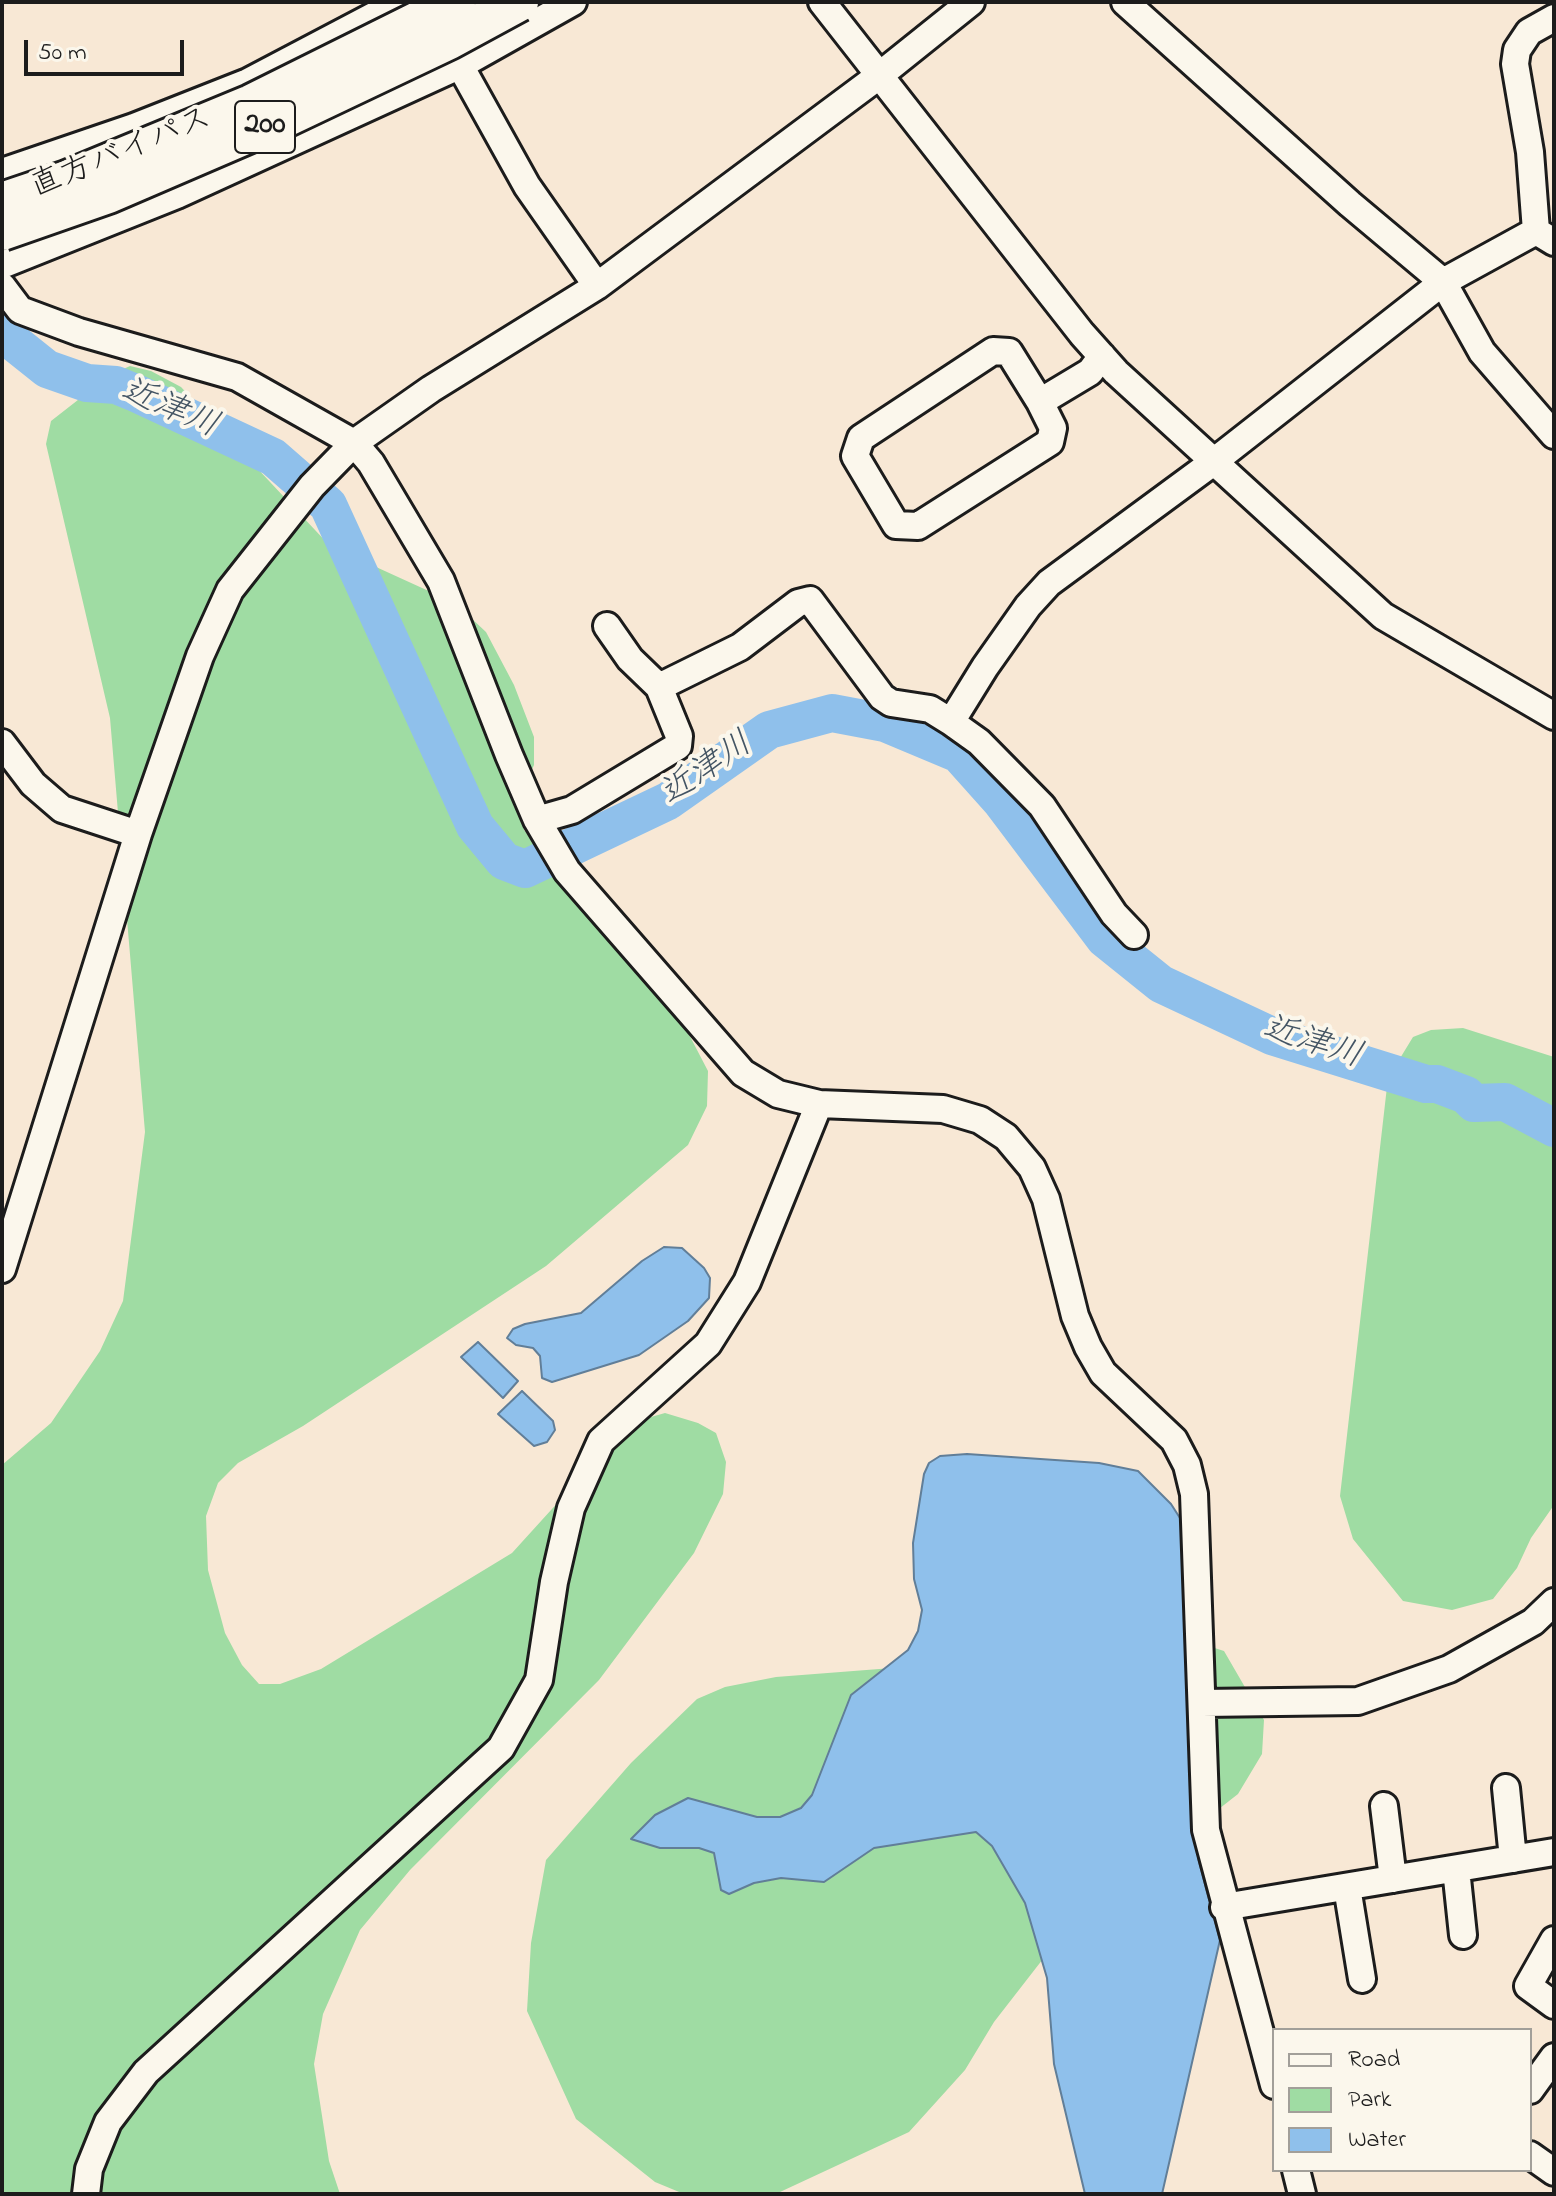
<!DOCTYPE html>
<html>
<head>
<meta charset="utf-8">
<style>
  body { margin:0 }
  #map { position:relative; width:1556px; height:2196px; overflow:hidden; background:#f8e8d5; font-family:"Indie Flower",sans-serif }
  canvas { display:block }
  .frame { position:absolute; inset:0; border:4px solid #1c1c1c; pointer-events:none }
  .legend { position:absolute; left:1272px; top:2028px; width:260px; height:144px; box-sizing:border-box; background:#fbf7ec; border:2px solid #a29f99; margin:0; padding:10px 14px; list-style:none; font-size:24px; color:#1c1c1c }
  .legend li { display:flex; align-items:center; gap:16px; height:40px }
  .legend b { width:40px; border:2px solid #a29f99 }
  .scale { position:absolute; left:24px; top:40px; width:160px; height:36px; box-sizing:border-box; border:4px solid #1c1c1c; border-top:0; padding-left:10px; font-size:24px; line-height:28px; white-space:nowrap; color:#1c1c1c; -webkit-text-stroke:6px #fbf7ec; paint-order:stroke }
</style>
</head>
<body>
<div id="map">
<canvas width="1556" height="2196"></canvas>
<div class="frame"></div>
<ul class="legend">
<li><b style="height:10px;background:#fbf7ec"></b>Road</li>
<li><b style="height:22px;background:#9fdca3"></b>Park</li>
<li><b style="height:22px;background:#8fc0eb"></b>Water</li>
</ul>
<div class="scale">50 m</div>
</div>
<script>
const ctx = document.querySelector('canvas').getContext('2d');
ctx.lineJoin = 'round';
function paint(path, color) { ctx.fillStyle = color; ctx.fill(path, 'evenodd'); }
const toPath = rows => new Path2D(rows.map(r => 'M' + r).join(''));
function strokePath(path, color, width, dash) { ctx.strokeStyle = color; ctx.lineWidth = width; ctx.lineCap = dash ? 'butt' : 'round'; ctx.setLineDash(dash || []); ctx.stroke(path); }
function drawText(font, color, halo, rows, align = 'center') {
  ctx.font = font + ' "Indie Flower","Klee One",sans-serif'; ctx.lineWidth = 8; ctx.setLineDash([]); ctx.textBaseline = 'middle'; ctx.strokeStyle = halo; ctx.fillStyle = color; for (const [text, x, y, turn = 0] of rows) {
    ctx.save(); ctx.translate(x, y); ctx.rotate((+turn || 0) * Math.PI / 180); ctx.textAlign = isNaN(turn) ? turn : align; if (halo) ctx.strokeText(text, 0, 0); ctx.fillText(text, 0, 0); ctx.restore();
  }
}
paint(toPath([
  [130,366,151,371,181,387,330,546,455,603,486,632,514,685,534,737,534,765,521,794,524,830,684,1025,708,1071,707,1106,688,1145,546,1266,303,1426,238,1463,218,1483,206,1516,208,1570,225,1633,242,1665,259,1684,280,1684,321,1669,512,1553,630,1423,665,1413,698,1423,716,1433,726,1462,723,1494,694,1553,599,1680,410,1870,360,1930,323,2014,314,2064,329,2161,340,2194,2,2194,2,1465,51,1423,100,1351,123,1301,145,1132,110,718,46,444,51,421,110,375],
  [1463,1028,1554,1057,1554,1505,1531,1538,1517,1568,1493,1599,1452,1610,1403,1601,1353,1539,1340,1496,1388,1078,1413,1037,1431,1030],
  [1202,1644,1224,1651,1264,1720,1262,1754,1238,1794,1067,1928,994,2022,965,2070,909,2132,780,2192,684,2194,655,2182,576,2119,527,2011,531,1943,546,1860,631,1763,697,1699,725,1687,776,1677]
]), '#9fdca3');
const water = toPath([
  [664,1247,682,1248,704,1268,710,1278,709,1298,688,1321,639,1355,552,1382,542,1378,540,1356,533,1348,516,1345,507,1338,513,1329,525,1324,581,1313,642,1261,664,1247],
  [478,1342,518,1381,503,1398,461,1357,478,1342],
  [522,1391,553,1421,555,1430,547,1442,534,1446,498,1414,522,1391],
  [967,1454,1099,1463,1138,1471,1171,1504,1187,1529,1198,1858,1220,1940,1162,2194,1085,2194,1054,2064,1047,1978,1025,1903,992,1846,976,1832,874,1848,824,1882,781,1878,754,1883,729,1894,721,1890,714,1853,699,1848,660,1848,631,1839,655,1815,688,1798,757,1817,780,1817,801,1808,812,1795,851,1695,908,1650,918,1631,922,1610,914,1579,913,1543,924,1474,929,1463,940,1456,967,1454]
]);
paint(water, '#8fc0eb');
strokePath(water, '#617e98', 2);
strokePath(toPath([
  [2,333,47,369,87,383,116,385,138,394,273,457,328,505,475,826,504,861,525,869,668,801,769,730,832,713,885,723,959,754,1001,801,1105,939,1161,984,1272,1036,1426,1084,1437,1084,1466,1095,1474,1103,1505,1102,1554,1128]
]), '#8fc0eb', 38);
const minor = toPath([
  [822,2,1082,334,1116,372,1383,616,1554,716],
  [1125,2,1350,204,1443,282,1482,352,1554,435],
  [452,51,527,186,597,286],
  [2,172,134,127,248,82,400,2],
  [1536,231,1530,152,1515,64,1517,50,1529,32,1554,18],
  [2,265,177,195,461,65,573,2],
  [2,286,20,310,79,332,237,377,354,443,371,463,441,581,509,755,537,820,567,871,743,1073,778,1094,819,1104,943,1109,980,1120,1006,1137,1032,1168,1046,1199,1075,1316,1088,1347,1103,1373,1174,1440,1187,1465,1194,1494,1206,1830,1274,2085],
  [1040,402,1053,428,1050,442,918,526,896,525,855,456,861,438,993,351,1009,352,1040,402,1090,372,1102,356],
  [659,687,740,647,798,603,810,600,882,697,891,703,930,709,951,722],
  [2,743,33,784,62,809,138,834],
  [537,820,572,810,678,746,679,736,659,687,630,659,607,626],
  [1134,935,1114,914,1042,806,979,742,951,722,985,667,1028,606,1049,583,1212,463,1443,282,1536,231,1554,242],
  [2,1269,138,834,200,656,230,590,312,486,354,443,431,389,597,286,880,75,971,2],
  [1202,1703,1358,1701,1449,1669,1533,1622,1554,1602],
  [1506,1788,1513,1859],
  [1384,1806,1393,1879],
  [1456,1869,1463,1935],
  [1347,1887,1362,1979],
  [1224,1907,1554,1852],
  [1554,1940,1528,1986,1554,2005],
  [1530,2090,1554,2057],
  [1530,2155,1554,2172],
  [1296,2170,1302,2194],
  [86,2194,89,2169,108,2122,146,2072,501,1748,539,1680,554,1582,571,1508,601,1441,708,1344,747,1282,819,1104]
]);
strokePath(minor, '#1c1c1c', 32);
strokePath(minor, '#fbf7ec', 26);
const highwayBridge = toPath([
  [2,202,67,180,251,104,456,2],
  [2,231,108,194,287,117,449,40,519,2]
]);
strokePath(highwayBridge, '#1c1c1c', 44, []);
strokePath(highwayBridge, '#fbf7ec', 38);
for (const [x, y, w] of [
  [265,127,60]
]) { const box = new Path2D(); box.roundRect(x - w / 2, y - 26, w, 52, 6); ctx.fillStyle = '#fbf7ec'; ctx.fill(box); strokePath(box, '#1c1c1c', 2); }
drawText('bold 30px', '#1c1c1c', null, [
  ["200",265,127]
]);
drawText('32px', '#1c1c1c', '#fbf7ec', [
  ["直方バイパス",122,155,-22]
]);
drawText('italic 34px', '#445564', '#fbf7ec', [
  ["近津川",169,411,23],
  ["近津川",708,771,-34],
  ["近津川",1312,1045,18]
]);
</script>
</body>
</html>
